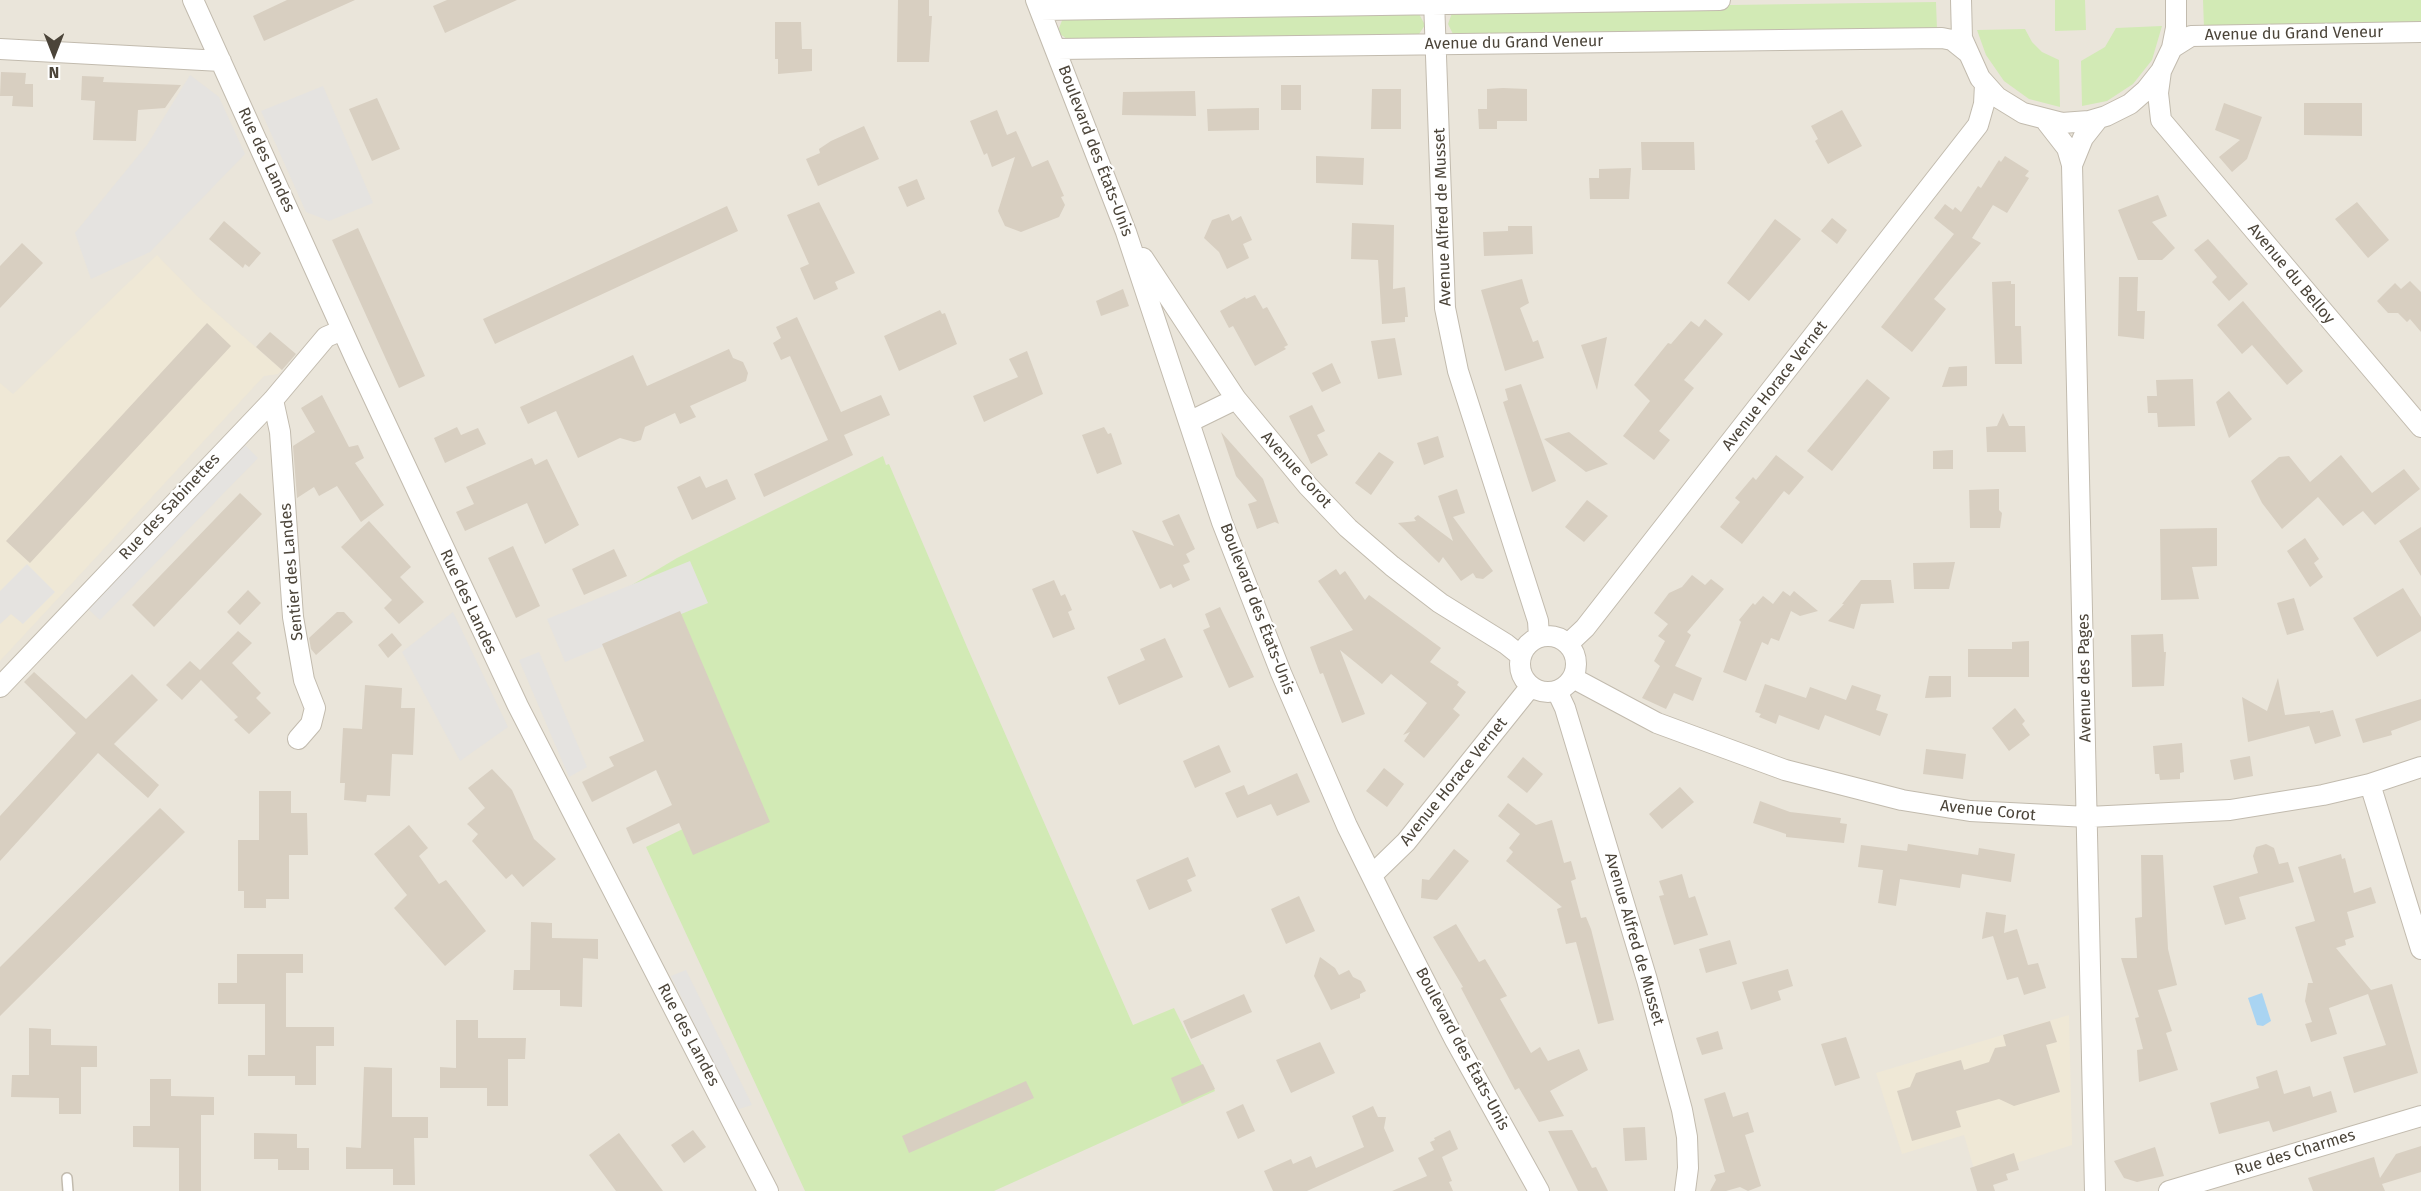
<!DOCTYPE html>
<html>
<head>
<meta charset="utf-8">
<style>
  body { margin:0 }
  #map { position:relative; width:2421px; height:1191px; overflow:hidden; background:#f6f3ec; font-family:"Fira Sans",sans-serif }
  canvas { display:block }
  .north { position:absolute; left:24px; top:24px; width:60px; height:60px; -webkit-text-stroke:4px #fff; paint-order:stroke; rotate:180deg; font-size:16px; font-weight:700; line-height:24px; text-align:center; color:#4b4439 }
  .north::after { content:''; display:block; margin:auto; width:21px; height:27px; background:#4b4439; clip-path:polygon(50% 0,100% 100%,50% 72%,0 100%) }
</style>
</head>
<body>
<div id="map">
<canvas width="2421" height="1191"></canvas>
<div class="north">N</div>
</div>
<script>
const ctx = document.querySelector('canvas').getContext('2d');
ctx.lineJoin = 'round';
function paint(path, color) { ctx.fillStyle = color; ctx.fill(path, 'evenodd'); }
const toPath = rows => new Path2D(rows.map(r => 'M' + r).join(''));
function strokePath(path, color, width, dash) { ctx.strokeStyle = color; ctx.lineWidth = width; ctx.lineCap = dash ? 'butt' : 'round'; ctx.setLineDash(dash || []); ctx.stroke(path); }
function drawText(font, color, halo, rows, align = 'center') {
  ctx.font = font + ' "Fira Sans",sans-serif'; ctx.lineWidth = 4.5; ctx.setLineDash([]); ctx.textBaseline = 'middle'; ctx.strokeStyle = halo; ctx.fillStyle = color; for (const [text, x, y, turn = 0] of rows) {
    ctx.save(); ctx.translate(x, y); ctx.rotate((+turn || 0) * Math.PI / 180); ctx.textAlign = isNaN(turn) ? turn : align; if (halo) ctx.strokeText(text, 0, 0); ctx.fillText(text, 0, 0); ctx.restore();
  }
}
paint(toPath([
  [0,0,2421,0,2421,1191,0,1191]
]), '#eae5da');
paint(toPath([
  [157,255,198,297,282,370,278,374,264,376,0,661,0,383,13,394],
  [2069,1015,2072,1145,1976,1176,1964,1135,1902,1154,1876,1073]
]), '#efe8d6');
paint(toPath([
  [2055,0,2085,0,2086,30,2055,31],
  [2203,0,2421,0,2421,24,2204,28],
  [1936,2,1937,30,1458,37,1453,34,1448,24,1452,13,1457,9],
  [1418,12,1425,25,1417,37,1070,41,1060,34,1059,28,1063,18],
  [2162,26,2152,60,2133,84,2107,101,2082,106,2081,61,2105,47,2116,28],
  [2025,29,2032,42,2042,52,2059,60,2060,107,2029,99,2004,81,1986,55,1977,30],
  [883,456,886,465,889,464,967,647,1133,1025,1174,1008,1215,1091,994,1191,805,1191,646,847,689,826,590,610,677,558]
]), '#d2eab5');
paint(toPath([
  [190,75,219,97,245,154,150,252,91,279,75,233,147,145],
  [323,86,373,203,329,221,306,212,261,111],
  [245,445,258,458,100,620,86,607],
  [690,561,708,603,565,662,547,619],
  [27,564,55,592,23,624,11,614,0,624,0,591],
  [453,612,508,727,460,761,402,652],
  [539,652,587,767,569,777,519,660],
  [686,970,752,1105,736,1110,671,976]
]), '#e5e3e0');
paint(toPath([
  [2262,993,2271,1021,2263,1026,2257,1025,2248,998]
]), '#a9d4f2');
paint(toPath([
  [287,0,355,0,264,41,253,16],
  [447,0,517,0,445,33,433,6],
  [898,0,929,0,929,16,932,16,929,62,897,62],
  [775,22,801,22,802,49,812,49,812,71,778,74,778,59,775,59],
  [1,72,26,73,25,84,33,84,33,107,12,106,13,96,0,96],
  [82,76,104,77,103,82,181,85,165,108,138,110,136,141,93,140,95,101,81,100],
  [1281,85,1301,85,1301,110,1281,110],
  [1503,88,1527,89,1527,121,1497,121,1497,129,1479,129,1478,109,1487,109,1487,89],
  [1372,89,1401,89,1401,129,1371,129],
  [1195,91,1196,116,1122,115,1123,92],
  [377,98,400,149,372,161,349,109],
  [2224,103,2262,117,2247,159,2232,172,2219,157,2240,140,2215,130],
  [2304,103,2362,103,2362,136,2304,135],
  [1259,108,1259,130,1208,131,1207,109],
  [997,110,1007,135,1016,131,1032,167,1048,160,1064,196,1061,197,1065,205,1059,217,1021,232,1005,226,998,211,1015,157,992,167,987,153,984,155,970,121],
  [1842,110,1862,146,1828,164,1815,141,1818,139,1811,126],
  [864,126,879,159,818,186,806,159,820,153,819,149,831,141],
  [1641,142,1694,142,1695,170,1642,170],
  [1316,156,1364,158,1363,185,1316,183],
  [2005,156,2029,171,2025,176,2029,178,2007,213,1993,205,1972,238,1981,243,1934,299,1946,309,1912,352,1881,327,1954,234,1934,218,1945,204,1953,210,1955,207,1961,212,1978,186,1981,188,1999,160,2001,162],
  [1631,168,1629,199,1590,199,1589,178,1599,178,1599,169],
  [917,179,925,199,907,207,898,187],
  [2158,195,2167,216,2152,222,2175,248,2162,260,2138,260,2118,210],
  [819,202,855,273,835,282,838,289,814,300,800,268,809,264,787,215],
  [2357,202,2389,240,2368,258,2335,219],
  [727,206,738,231,495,344,483,319],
  [1229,214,1232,221,1241,216,1252,240,1243,244,1249,258,1227,269,1219,252,1204,238,1212,220],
  [1832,218,1847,230,1837,244,1821,231],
  [1775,219,1801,239,1749,301,1727,283],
  [224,221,261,253,249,267,245,264,243,268,209,239],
  [1352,223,1394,225,1393,289,1405,287,1408,317,1405,317,1405,322,1382,324,1378,260,1351,259],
  [1508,226,1532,226,1533,254,1484,256,1483,232,1508,231],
  [358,228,425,376,399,388,332,240],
  [2208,239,2248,284,2229,301,2212,282,2217,277,2194,250],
  [22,243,43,263,0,308,0,266],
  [2119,277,2138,277,2137,311,2145,311,2144,339,2118,336],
  [1522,279,1529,303,1520,308,1533,342,1538,340,1544,358,1505,371,1481,290],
  [2011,281,2011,284,2015,284,2015,326,2021,326,2022,364,1995,364,1992,282],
  [2410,281,2421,292,2421,332,2410,319,2407,322,2398,313,2388,313,2377,301,2395,283,2401,289],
  [1123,289,1129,306,1101,316,1096,301],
  [1255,295,1263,309,1267,307,1288,345,1284,347,1286,349,1255,366,1233,326,1229,328,1220,311,1245,297,1246,299],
  [2243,301,2303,371,2287,385,2252,345,2242,354,2217,325],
  [940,310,942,314,945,313,957,344,899,371,884,336],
  [797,317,841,412,881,395,890,415,844,435,853,455,764,497,754,474,828,440,790,356,781,360,773,343,781,338,776,327],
  [1705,319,1723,334,1684,380,1694,388,1659,431,1670,440,1654,460,1623,436,1650,401,1634,385,1668,343,1671,344,1691,321,1699,327],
  [207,323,231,346,30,563,6,541],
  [270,332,296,354,282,370,256,347],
  [1607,337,1597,390,1581,345],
  [1395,338,1402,375,1378,379,1371,341],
  [729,349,733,358,743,362,748,373,746,381,690,406,696,417,680,424,675,413,645,427,641,440,634,442,620,438,578,458,556,411,528,424,520,407,633,355,647,386],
  [1027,351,1043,394,984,422,973,396,1018,377,1009,359],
  [1332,363,1341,383,1322,392,1312,373],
  [1967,366,1967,386,1942,387,1949,367],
  [1867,379,1890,398,1832,471,1807,451],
  [2193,379,2195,426,2158,427,2157,413,2148,413,2147,396,2157,396,2156,380],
  [1521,384,1556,481,1532,492,1503,402,1508,400,1505,389],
  [2229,391,2252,419,2229,438,2216,402],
  [322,395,349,447,358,445,364,458,355,463,384,505,361,522,337,486,319,496,314,487,297,498,293,446,315,432,301,408],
  [1312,405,1325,431,1317,435,1328,455,1311,464,1289,416],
  [2003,413,2009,426,2025,426,2026,452,1987,452,1986,427,1997,426],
  [457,427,461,435,478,428,486,444,445,463,434,438],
  [1104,427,1108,434,1111,433,1122,464,1097,474,1082,435],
  [1221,432,1263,479,1279,524,1275,522,1257,529,1248,504,1257,501,1236,476],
  [1569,432,1585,445,1608,464,1586,472,1544,439],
  [1438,436,1444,457,1424,465,1417,443],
  [1953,450,1953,469,1933,469,1933,451],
  [1379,452,1394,462,1371,495,1355,483],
  [1776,455,1804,477,1789,495,1784,491,1742,544,1720,527,1740,502,1735,498,1753,477,1756,480],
  [2341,455,2372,493,2404,469,2420,489,2375,525,2363,511,2343,526,2318,497,2282,529,2262,503,2251,481,2279,457,2289,456,2310,482],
  [532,458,535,465,547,459,579,525,545,544,527,503,465,531,456,512,474,504,466,487],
  [700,476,706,488,727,479,736,499,692,520,677,487],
  [1457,489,1465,513,1453,517,1493,571,1483,579,1476,578,1473,573,1461,581,1443,557,1439,563,1398,523,1416,521,1414,518,1418,515,1453,541,1438,496],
  [1999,489,1999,510,2002,513,2000,528,1970,528,1969,490],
  [240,493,262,514,154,627,132,605],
  [1587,500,1608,516,1584,542,1565,527],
  [1179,514,1195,549,1186,554,1190,562,1183,565,1190,580,1173,588,1171,584,1160,589,1132,530,1174,546,1162,521],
  [369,521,411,567,400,577,424,602,399,624,384,608,392,600,341,547],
  [2421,527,2421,576,2399,541],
  [2217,528,2217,566,2192,567,2199,599,2161,600,2160,529],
  [2305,538,2319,559,2314,563,2323,577,2310,587,2287,551],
  [513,546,540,606,516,618,488,558],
  [614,549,627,576,584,595,572,569],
  [1955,562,1949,589,1914,589,1913,563],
  [1336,569,1340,575,1345,571,1365,600,1369,595,1441,648,1430,662,1459,682,1457,685,1466,692,1453,709,1460,715,1424,758,1404,741,1410,732,1403,735,1427,703,1391,674,1382,684,1340,650,1365,714,1342,723,1323,673,1320,674,1310,647,1353,630,1318,581],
  [1692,575,1705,585,1711,579,1724,589,1687,632,1691,635,1675,666,1702,678,1693,701,1674,693,1666,709,1642,698,1660,666,1654,661,1665,641,1658,636,1668,624,1654,613,1669,593,1682,587],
  [1054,580,1061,596,1065,594,1072,610,1068,612,1075,629,1053,638,1032,589],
  [1861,580,1891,580,1894,603,1861,604,1854,629,1828,621,1844,604,1842,604],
  [2403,588,2421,617,2421,631,2377,657,2353,618],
  [248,590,261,603,240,625,227,612],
  [1783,591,1790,596,1794,591,1818,611,1800,616,1791,611,1779,641,1771,638,1768,645,1762,642,1746,681,1723,672,1741,622,1739,620,1753,603,1755,605,1763,596,1773,604],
  [2294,598,2304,630,2287,635,2277,603],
  [1220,607,1254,677,1229,688,1203,630,1210,627,1205,614],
  [680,611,770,822,693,855,679,823,633,844,626,828,672,805,656,770,592,802,582,782,614,766,609,757,644,741,602,644],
  [337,612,344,612,353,622,316,655,311,649,309,638],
  [238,631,252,643,232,663,261,693,256,698,271,713,249,734,234,720,238,717,201,680,182,700,166,685,190,661,200,670],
  [392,633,402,645,388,658,378,645],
  [2163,634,2164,652,2166,652,2164,686,2132,687,2131,635],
  [1165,638,1183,677,1119,705,1107,677,1145,660,1140,649],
  [2029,641,2029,677,1968,677,1968,649,2012,649,2012,642],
  [34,672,86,719,132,674,158,700,114,744,159,785,148,798,98,753,0,861,0,816,76,733,24,682],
  [1929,676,1951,676,1951,697,1925,698],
  [2278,678,2285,715,2320,711,2320,713,2333,710,2341,736,2315,744,2309,726,2248,742,2242,697,2267,711],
  [1765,684,1806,698,1810,687,1846,700,1852,685,1881,695,1876,710,1888,714,1880,736,1825,715,1819,730,1779,715,1776,724,1759,717,1761,714,1755,712],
  [365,685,402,688,401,708,415,708,413,755,392,754,390,796,367,795,366,802,344,800,345,783,340,783,343,728,362,729],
  [2421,699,2421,720,2391,731,2392,735,2363,743,2355,719],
  [2015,708,2025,721,2022,724,2030,735,2009,751,1992,728],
  [2182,743,2184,772,2180,773,2180,779,2160,780,2159,774,2155,774,2153,746],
  [1219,745,1231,772,1195,788,1183,761],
  [1926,749,1966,754,1963,779,1923,774],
  [2250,756,2253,776,2234,780,2230,760],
  [1523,757,1543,774,1527,793,1507,777],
  [1384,768,1404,784,1387,807,1366,791],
  [492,769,512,790,534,839,556,859,523,887,512,874,506,879,472,841,478,834,467,824,485,808,468,788],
  [1297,773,1310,802,1277,816,1271,804,1237,818,1225,793,1244,785,1248,795],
  [1680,787,1694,802,1662,829,1649,814],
  [259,791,291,791,291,813,307,813,308,855,289,855,289,899,266,899,266,908,244,908,244,891,238,891,238,840,259,840],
  [1760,801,1790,812,1841,818,1840,823,1847,824,1844,843,1786,837,1786,834,1753,823],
  [1508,803,1536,825,1552,820,1564,863,1571,861,1576,879,1571,881,1581,918,1586,917,1591,929,1614,1020,1598,1024,1576,942,1566,944,1557,909,1562,907,1506,861,1513,852,1509,848,1520,834,1498,816],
  [160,808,185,832,0,1016,0,967],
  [409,825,428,848,419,856,439,884,446,880,486,931,445,966,394,908,407,895,374,854],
  [1908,844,1978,855,1979,848,2015,854,2011,882,1962,874,1960,888,1900,879,1896,906,1878,903,1883,870,1858,867,1861,845,1907,851],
  [2266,844,2274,848,2279,864,2288,862,2294,882,2239,897,2246,919,2225,925,2213,886,2258,873,2253,856,2256,847],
  [1454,849,1469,861,1437,900,1421,898,1422,879,1429,880],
  [2341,854,2342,859,2345,858,2354,893,2371,887,2376,903,2347,912,2354,937,2345,940,2346,945,2336,948,2371,990,2392,984,2418,1073,2354,1093,2343,1057,2386,1045,2368,994,2329,1008,2337,1034,2311,1042,2305,1024,2312,1022,2305,1001,2308,983,2313,983,2295,927,2315,921,2298,867],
  [2141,855,2163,855,2168,949,2177,985,2158,990,2172,1031,2166,1033,2178,1070,2139,1082,2137,1050,2143,1049,2135,1018,2139,1017,2121,958,2137,958,2135,918,2142,917],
  [1188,857,1196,876,1187,880,1192,891,1149,910,1136,880],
  [1682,874,1689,898,1695,896,1708,935,1674,945,1659,896,1664,895,1659,881],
  [1299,896,1315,931,1286,944,1271,909],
  [1986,912,2006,915,2004,933,2017,929,2028,965,2038,963,2046,988,2024,995,2018,977,2007,980,1993,936,1982,939],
  [531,922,552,923,552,938,598,939,598,959,583,958,582,1007,560,1006,560,990,513,990,514,970,530,970],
  [1456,924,1479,962,1485,959,1507,996,1500,999,1531,1053,1540,1047,1548,1061,1579,1049,1588,1070,1550,1091,1564,1116,1539,1122,1519,1088,1515,1090,1461,988,1463,987,1433,937],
  [1730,940,1737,964,1706,973,1699,949],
  [237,954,303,954,303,973,286,973,286,1027,334,1027,334,1046,316,1046,316,1085,295,1085,295,1076,248,1076,248,1055,265,1055,265,1004,218,1004,218,983,237,983],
  [1320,957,1335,968,1339,975,1349,970,1353,977,1361,981,1366,991,1360,994,1360,998,1331,1010,1314,976],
  [1788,969,1793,986,1778,991,1781,1000,1751,1010,1742,982],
  [1244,994,1252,1012,1191,1039,1183,1021],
  [456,1020,478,1020,478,1038,526,1038,525,1059,508,1059,508,1106,487,1106,487,1088,440,1088,440,1067,456,1068],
  [2050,1021,2057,1042,2046,1045,2060,1092,2014,1106,1999,1099,1956,1111,1961,1127,1912,1141,1897,1091,1910,1087,1916,1073,1961,1060,1964,1070,1989,1062,1995,1048,2006,1046,2003,1035],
  [29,1028,51,1029,51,1045,97,1046,97,1067,81,1067,81,1114,59,1114,59,1098,11,1097,12,1075,29,1075],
  [1718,1031,1723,1049,1702,1055,1696,1038],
  [1846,1037,1860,1078,1835,1086,1821,1044],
  [1320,1042,1335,1073,1291,1093,1276,1060],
  [1203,1064,1215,1089,1182,1104,1171,1078],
  [364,1067,392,1068,392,1117,428,1117,428,1138,414,1138,415,1185,393,1185,393,1169,346,1169,346,1147,361,1148],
  [2277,1070,2284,1094,2310,1086,2313,1097,2331,1091,2337,1112,2273,1132,2269,1121,2219,1134,2210,1103,2259,1088,2256,1077],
  [150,1079,171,1079,171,1096,214,1097,214,1115,201,1115,201,1191,179,1191,179,1148,133,1147,133,1126,150,1126],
  [1026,1081,1034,1098,909,1153,902,1136],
  [1725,1092,1733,1117,1748,1112,1754,1132,1745,1135,1761,1186,1748,1191,1740,1187,1726,1191,1710,1191,1716,1180,1714,1175,1725,1172,1704,1099],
  [1243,1104,1255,1131,1238,1139,1226,1112],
  [1373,1106,1378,1117,1386,1117,1384,1128,1394,1151,1307,1191,1273,1191,1264,1171,1291,1159,1293,1164,1311,1156,1316,1168,1364,1147,1352,1116],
  [1645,1127,1647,1160,1625,1161,1623,1128],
  [693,1130,706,1147,684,1163,671,1145],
  [1450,1130,1458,1149,1442,1157,1452,1181,1449,1182,1453,1191,1392,1191,1427,1176,1418,1158,1434,1150,1430,1142,1435,1140,1434,1138],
  [1572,1130,1592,1168,1596,1167,1608,1191,1578,1191,1548,1131],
  [254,1133,297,1134,297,1148,309,1148,309,1170,278,1170,278,1159,254,1159],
  [619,1133,663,1191,616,1191,589,1155],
  [2421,1146,2421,1172,2382,1184,2385,1191,2313,1191,2308,1178,2374,1157,2380,1178,2396,1154],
  [2155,1147,2164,1176,2137,1182,2124,1178,2114,1161],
  [2014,1153,2019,1170,2006,1174,2008,1180,1993,1185,1995,1191,1977,1191,1970,1168]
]), '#d8cfc1');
const lane = toPath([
  [67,1178,68,1191]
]);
const street = toPath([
  [193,0,355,358,518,706,768,1191],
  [1036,0,1126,232,1222,522,1281,673,1347,826,1396,925,1455,1040,1539,1191],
  [1434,0,1445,308,1458,371,1538,621,1539,637],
  [1961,0,1962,38,1980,78,1997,97,2023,113,2062,123,2089,121,2106,116,2130,104,2146,90,2161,71,2172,48,2176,28,2176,0],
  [1040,10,1720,0],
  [2172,48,2191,36,2421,32],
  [0,49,221,61],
  [1057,49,1942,38,1952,40,1967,52],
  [2161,71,2158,93,2161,120,2421,427],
  [2046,121,2067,148,2072,165,2095,1191],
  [2072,165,2083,138,2098,119],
  [1143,258,1236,399,1308,486,1348,528,1392,566,1440,603,1506,644,1521,656],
  [273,400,280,432,293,617,304,680,315,708,311,724,298,739],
  [1189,422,1236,399],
  '1520 664a28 28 0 1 1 56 0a28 28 0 1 1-56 0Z',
  [1568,644,1585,628,1978,125,1984,104,1985,84],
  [1573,678,1657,723,1785,770,1902,800,1970,811,2088,817,2230,810,2323,795,2370,784,2421,767],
  [0,687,273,400,326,337,342,330],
  [1557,691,1565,708,1647,980,1682,1110,1687,1137,1688,1168,1685,1191],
  [2370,784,2421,949],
  [1372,875,1406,842,1531,686],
  [2169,1191,2421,1116]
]);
strokePath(lane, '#c2bbae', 12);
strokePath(street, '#c2bbae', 22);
strokePath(lane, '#fff', 9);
strokePath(street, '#fff', 20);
drawText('16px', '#4b4439', '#fff', [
  ["Avenue du Grand Veneur",2294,34,-1],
  ["Avenue du Grand Veneur",1514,43,-1],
  ["Boulevard des États-Unis",1095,151,69],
  ["Rue des Landes",266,160,65],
  ["Avenue Alfred de Musset",1443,217,-92],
  ["Avenue du Belloy",2291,274,50],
  ["Avenue Horace Vernet",1775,386,-52],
  ["Avenue Corot",1296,470,48],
  ["Rue des Sabinettes",170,507,-47],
  ["Sentier des Landes",292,572,-95],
  ["Rue des Landes",468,602,65],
  ["Boulevard des États-Unis",1257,609,69],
  ["Avenue des Pages",2085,678,-91],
  ["Avenue Horace Vernet",1454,782,-51],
  ["Avenue Corot",1988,811,6],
  ["Avenue Alfred de Musset",1634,939,74],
  ["Rue des Landes",688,1035,62],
  ["Boulevard des États-Unis",1462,1049,62],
  ["Rue des Charmes",2295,1153,-17]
]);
</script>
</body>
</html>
